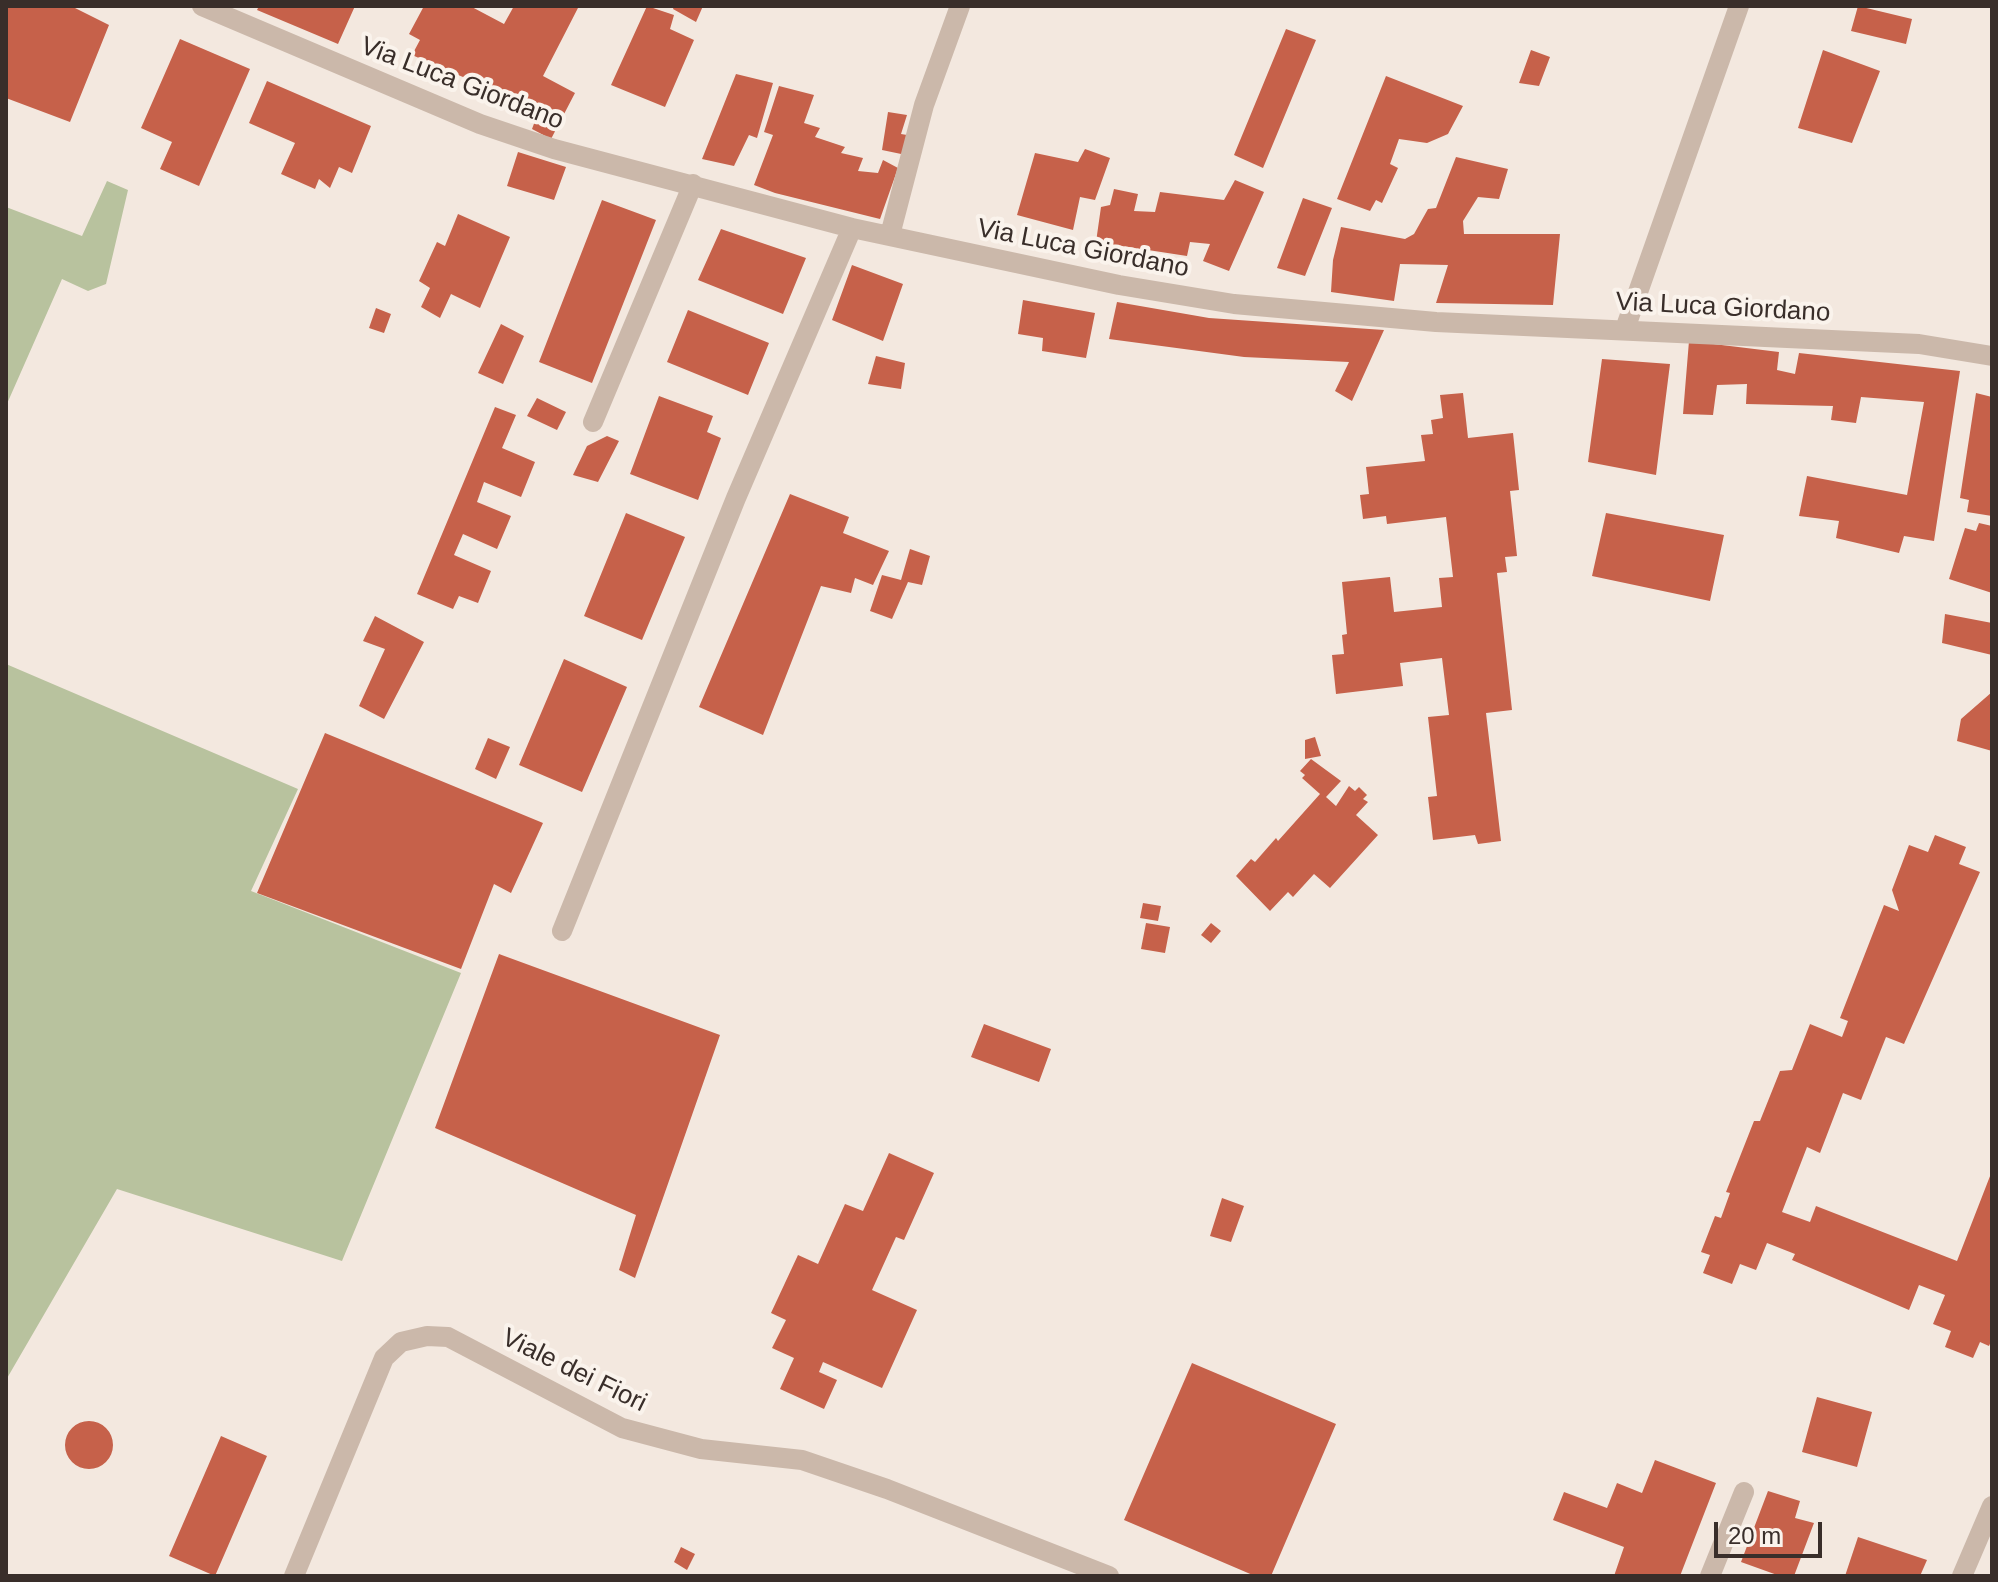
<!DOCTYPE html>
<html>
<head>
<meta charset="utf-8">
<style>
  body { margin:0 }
  #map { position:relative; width:1998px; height:1582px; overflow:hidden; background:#f3e8df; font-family:Arial,sans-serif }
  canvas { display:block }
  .frame { position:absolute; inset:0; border:8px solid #392e2a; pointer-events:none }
  .scale { position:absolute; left:1714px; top:1522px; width:108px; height:36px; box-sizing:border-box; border:4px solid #392e2a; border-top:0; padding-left:10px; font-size:24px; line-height:28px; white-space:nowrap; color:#392e2a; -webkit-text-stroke:6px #faf3ec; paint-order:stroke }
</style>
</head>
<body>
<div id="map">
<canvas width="1998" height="1582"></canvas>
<div class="frame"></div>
<div class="scale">20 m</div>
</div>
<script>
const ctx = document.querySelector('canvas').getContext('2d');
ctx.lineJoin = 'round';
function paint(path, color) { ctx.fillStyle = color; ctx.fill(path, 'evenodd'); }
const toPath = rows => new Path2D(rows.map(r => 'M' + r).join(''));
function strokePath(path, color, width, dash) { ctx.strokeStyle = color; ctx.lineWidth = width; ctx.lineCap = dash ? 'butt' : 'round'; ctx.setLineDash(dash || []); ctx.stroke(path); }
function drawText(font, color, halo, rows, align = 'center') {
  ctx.font = font + ' Arial,sans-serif'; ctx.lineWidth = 8; ctx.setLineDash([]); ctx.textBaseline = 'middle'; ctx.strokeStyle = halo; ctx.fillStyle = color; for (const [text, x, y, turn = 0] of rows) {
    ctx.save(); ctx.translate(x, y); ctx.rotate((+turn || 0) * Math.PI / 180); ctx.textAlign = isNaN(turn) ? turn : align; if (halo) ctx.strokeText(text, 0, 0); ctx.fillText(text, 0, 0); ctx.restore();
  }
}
paint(toPath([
  [107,181,128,190,106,284,88,291,62,279,6,406,6,207,82,236],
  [6,664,298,789,251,891,461,973,342,1261,117,1189,6,1380]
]), '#b8c29e');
paint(toPath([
  [6,6,71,6,109,25,70,122,6,98],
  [259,6,355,6,338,44,257,10],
  [424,6,470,6,504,24,514,6,579,6,543,76,575,93,551,139,532,129,535,121,496,101,500,93,412,55,420,40,409,34],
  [647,6,674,15,670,29,694,40,665,107,611,85],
  [674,6,703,6,696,22,673,9],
  [1858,6,1912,19,1906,44,1851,31],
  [1286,29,1316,40,1263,168,1234,155],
  [180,39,250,69,199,186,160,169,172,142,141,128],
  [1531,50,1550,57,1539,86,1519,83],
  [1823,50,1880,71,1852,143,1798,128],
  [736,74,773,83,757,138,749,135,734,166,702,159],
  [1386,76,1463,106,1448,134,1427,143,1399,139,1390,164,1398,168,1382,203,1376,200,1370,211,1337,199],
  [267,81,371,126,352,173,339,167,330,188,319,179,315,189,281,174,295,143,249,123],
  [779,86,814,95,804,123,820,128,815,137,845,147,841,153,863,158,858,171,878,173,883,160,898,168,880,219,775,193,754,185,773,135,764,132],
  [888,112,907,115,901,134,913,136,906,155,882,150],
  [1085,149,1110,158,1095,200,1080,197,1073,230,1017,215,1035,153,1078,162],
  [518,152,566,167,554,200,507,186],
  [1456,157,1508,169,1499,199,1478,197,1463,221,1464,234,1560,234,1553,305,1436,303,1448,265,1400,264,1394,301,1331,292,1333,260,1341,227,1405,239,1414,234,1428,209,1436,208],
  [1235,180,1264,192,1229,271,1203,261,1210,244,1190,242,1187,256,1096,242,1101,207,1110,205,1114,189,1138,194,1134,211,1155,212,1160,192,1224,200],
  [1303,198,1332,208,1305,276,1277,268],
  [602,200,656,220,592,383,539,362],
  [458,214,510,237,480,308,451,294,440,318,421,307,430,288,419,281,437,242,445,246],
  [721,229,806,258,783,314,698,280],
  [852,265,903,284,883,341,832,320],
  [1023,300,1095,313,1086,358,1042,351,1043,338,1018,334],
  [1117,302,1209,318,1384,330,1352,401,1335,391,1349,362,1244,357,1109,339],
  [376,308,391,314,384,333,369,328],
  [688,310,769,343,748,395,667,362],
  [501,324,524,336,503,384,478,373],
  [1689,341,1779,352,1777,370,1795,374,1799,353,1960,371,1934,541,1904,536,1899,553,1836,538,1839,521,1799,516,1807,476,1907,495,1924,402,1861,397,1856,423,1831,420,1833,406,1746,404,1747,384,1717,385,1713,415,1683,414],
  [876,356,905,363,901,389,868,384],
  [1602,359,1670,364,1656,475,1588,462],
  [1463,393,1468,438,1513,433,1519,490,1510,491,1517,556,1505,557,1507,572,1497,573,1512,710,1486,713,1501,841,1478,844,1475,835,1433,840,1428,797,1437,796,1428,717,1449,715,1442,658,1400,663,1403,686,1336,694,1332,655,1344,654,1342,635,1347,634,1342,582,1390,577,1394,612,1442,607,1439,578,1453,577,1446,517,1387,524,1386,516,1363,519,1360,495,1369,494,1366,467,1425,461,1421,435,1433,434,1431,420,1443,418,1440,395],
  [1976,393,1992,397,1992,516,1967,512,1969,500,1960,498],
  [659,396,713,416,707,432,721,438,698,500,630,474],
  [537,398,566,412,557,430,527,416],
  [495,407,516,415,502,448,535,462,521,497,484,482,477,502,511,516,497,549,463,534,454,555,491,571,478,603,459,596,453,609,417,594],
  [607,436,619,441,598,482,573,475,587,446],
  [790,494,849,517,843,533,889,551,873,585,855,578,851,593,821,586,763,735,699,707],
  [626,513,685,537,642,640,584,616],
  [1606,513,1724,535,1710,601,1592,576],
  [1979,523,1992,526,1992,593,1949,579,1965,528,1976,531],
  [910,549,930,556,922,585,908,582,892,619,870,611,882,575,901,580],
  [1945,614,1992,623,1992,655,1942,643],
  [375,616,424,642,384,719,359,706,385,649,363,641],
  [564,659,627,687,582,792,519,765],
  [1992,692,1992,751,1957,741,1961,719],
  [325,733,543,823,511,893,494,884,461,969,257,893],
  [1315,737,1321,756,1305,759,1305,740],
  [488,738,510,747,496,779,475,769],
  [1311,759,1341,781,1326,797,1336,806,1349,786,1355,791,1359,787,1367,795,1363,799,1368,802,1356,815,1378,835,1330,888,1314,874,1293,897,1288,892,1270,911,1236,876,1251,859,1255,862,1276,838,1278,841,1320,794,1302,778,1305,775,1300,771],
  [1935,835,1966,847,1959,864,1980,872,1904,1044,1886,1037,1861,1100,1843,1093,1820,1153,1807,1147,1782,1212,1810,1222,1816,1206,1957,1261,1992,1171,1992,1339,1989,1346,1980,1342,1973,1358,1945,1347,1951,1331,1933,1324,1945,1295,1919,1285,1909,1310,1792,1260,1795,1254,1767,1243,1756,1270,1740,1264,1732,1284,1703,1273,1710,1255,1701,1252,1715,1216,1721,1218,1730,1193,1726,1192,1754,1121,1760,1121,1780,1071,1792,1070,1810,1024,1842,1037,1848,1021,1840,1018,1884,905,1899,911,1892,890,1909,845,1928,852],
  [1143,903,1161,906,1158,921,1140,918],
  [1146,923,1170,927,1165,953,1141,949],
  [1211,923,1221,931,1211,943,1201,935],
  [499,954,720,1035,635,1278,619,1270,636,1215,435,1128],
  [984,1024,1051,1049,1039,1082,971,1057],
  [889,1153,934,1173,904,1240,896,1237,872,1290,917,1310,882,1388,823,1362,819,1372,837,1380,824,1409,780,1389,794,1358,772,1348,786,1320,771,1313,798,1255,818,1264,845,1204,863,1211],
  [1222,1198,1244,1206,1231,1242,1210,1236],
  [1192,1363,1336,1424,1271,1576,1255,1576,1124,1520],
  [1817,1397,1872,1412,1857,1467,1802,1452],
  '65 1445a24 24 0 1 1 48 0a24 24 0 1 1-48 0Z',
  [221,1436,267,1456,215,1576,169,1556],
  [1655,1460,1716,1483,1680,1576,1614,1576,1624,1547,1553,1520,1564,1492,1607,1508,1617,1483,1642,1493],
  [1768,1491,1800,1501,1795,1518,1814,1523,1794,1576,1780,1576,1741,1562],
  [1858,1537,1927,1560,1920,1576,1845,1576],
  [681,1547,695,1554,687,1570,674,1562]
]), '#c6614a');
strokePath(toPath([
  [202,6,480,124,554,149,852,228,1119,285,1234,304,1436,322,1919,344,1992,356],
  [890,235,924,105,960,6],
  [1625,329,1739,6],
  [593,422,693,184],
  [562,931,736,498,852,228],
  [294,1576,384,1358,401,1342,427,1336,448,1337,622,1428,701,1449,802,1460,887,1489,1109,1576],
  [1710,1576,1744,1492],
  [1962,1576,1992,1506]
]), '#cbb8aa', 20);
drawText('26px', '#392e2a', '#faf3ec', [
  ["Via Luca Giordano",462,84,21],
  ["Via Luca Giordano",1083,249,11],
  ["Via Luca Giordano",1723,308,3],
  ["Viale dei Fiori",574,1371,26]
]);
</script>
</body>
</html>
